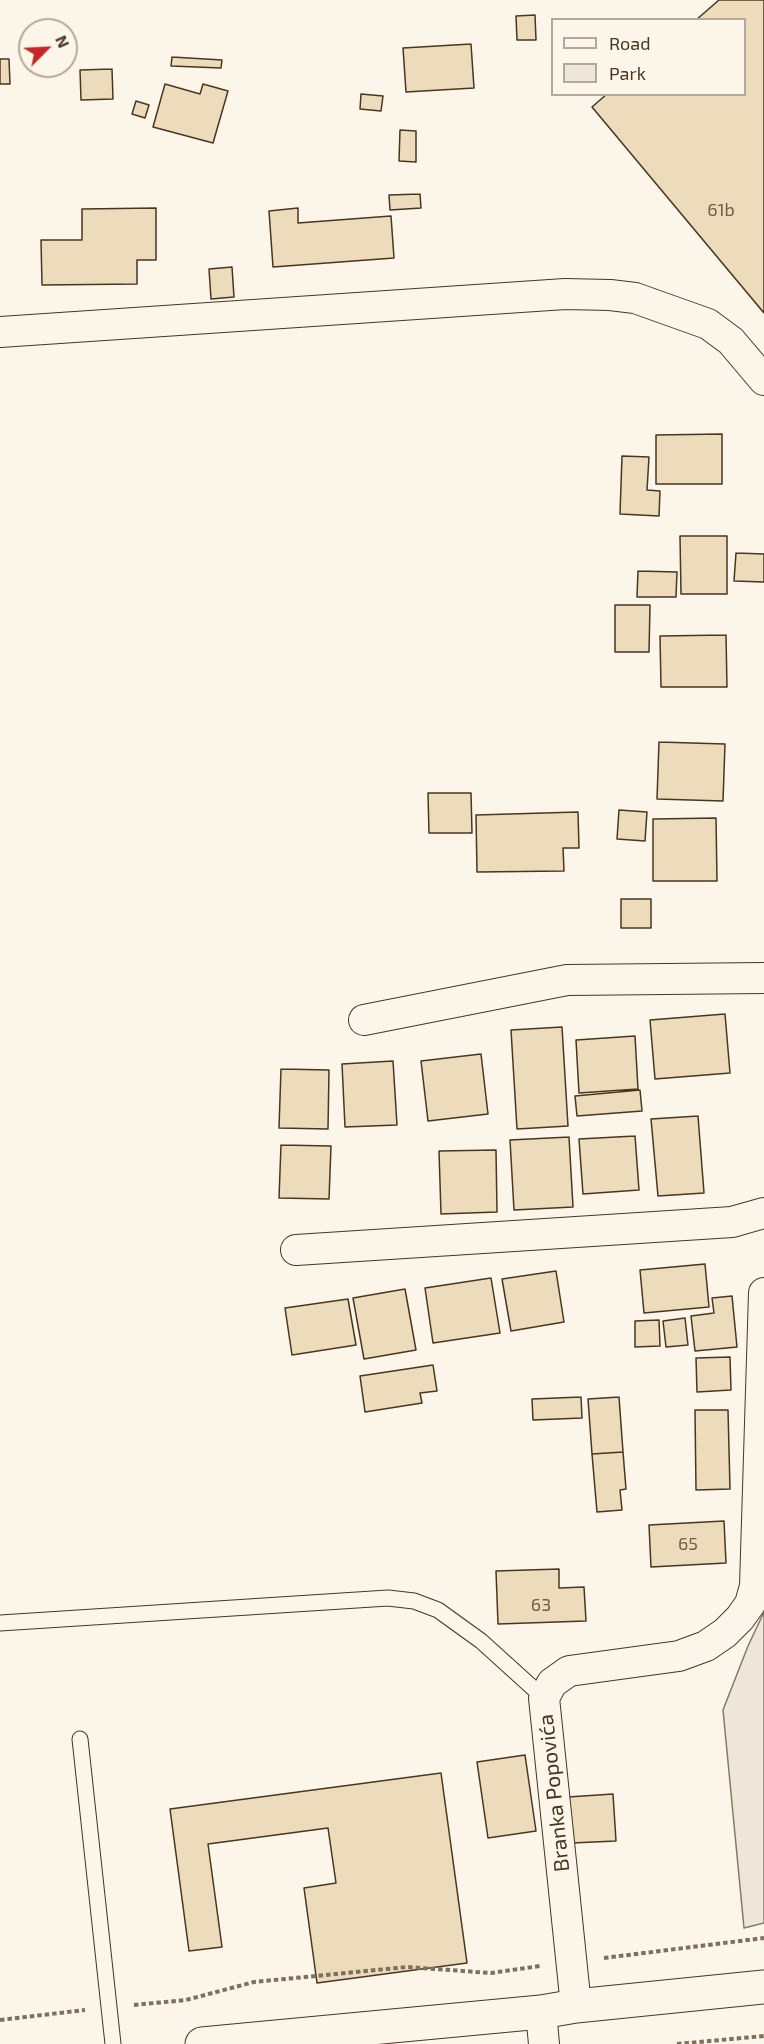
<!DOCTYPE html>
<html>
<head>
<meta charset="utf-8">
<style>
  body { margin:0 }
  #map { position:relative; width:764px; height:2044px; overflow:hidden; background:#fbf6e9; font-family:"Exo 2",sans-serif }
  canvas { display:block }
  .legend { position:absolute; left:551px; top:18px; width:195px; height:78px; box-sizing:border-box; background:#fbf6e9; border:2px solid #b4a999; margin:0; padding:8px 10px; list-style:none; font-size:18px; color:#4a3520 }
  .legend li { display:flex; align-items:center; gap:12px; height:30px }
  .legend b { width:30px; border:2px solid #b4a999 }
  .north { position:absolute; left:18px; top:18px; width:60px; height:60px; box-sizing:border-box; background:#fbf6e9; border:2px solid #b4a999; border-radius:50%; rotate:66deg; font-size:16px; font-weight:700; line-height:24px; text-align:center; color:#4a3520 }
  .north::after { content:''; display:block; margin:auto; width:21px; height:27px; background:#c62828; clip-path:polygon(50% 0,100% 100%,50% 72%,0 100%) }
</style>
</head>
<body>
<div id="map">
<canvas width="764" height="2044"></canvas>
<ul class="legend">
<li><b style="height:8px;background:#fbf6e9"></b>Road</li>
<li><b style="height:16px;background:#ede6d9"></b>Park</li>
</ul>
<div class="north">N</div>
</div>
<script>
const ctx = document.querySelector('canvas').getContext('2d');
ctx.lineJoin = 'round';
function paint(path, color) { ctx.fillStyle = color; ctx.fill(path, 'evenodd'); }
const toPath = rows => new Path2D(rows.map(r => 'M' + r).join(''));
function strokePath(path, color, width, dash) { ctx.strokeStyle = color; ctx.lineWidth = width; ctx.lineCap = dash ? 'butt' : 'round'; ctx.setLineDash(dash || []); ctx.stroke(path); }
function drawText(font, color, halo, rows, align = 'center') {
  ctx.font = font + ' "Exo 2",sans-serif'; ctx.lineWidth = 4.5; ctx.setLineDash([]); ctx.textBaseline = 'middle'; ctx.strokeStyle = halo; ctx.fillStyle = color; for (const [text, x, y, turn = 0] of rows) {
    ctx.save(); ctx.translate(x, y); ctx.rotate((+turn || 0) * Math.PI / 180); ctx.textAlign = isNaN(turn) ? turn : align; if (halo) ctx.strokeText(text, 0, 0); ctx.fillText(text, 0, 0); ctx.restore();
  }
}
const green = toPath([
  [764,1612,764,1923,744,1928,723,1710,748,1646,764,1612]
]);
paint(green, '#ede6d9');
strokePath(green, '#887966', 1.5);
const building = toPath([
  [719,0,764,0,764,313,592,107,607,94,744,94,744,20,696,20,719,0],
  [535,15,536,40,517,40,516,16,535,15],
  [471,44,474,88,406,92,403,48,471,44],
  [172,57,222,60,221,68,171,66,172,57],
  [0,59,9,59,10,84,0,84,0,59],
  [112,69,113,99,81,100,80,70,112,69],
  [165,84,200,94,203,84,228,91,213,143,153,127,165,84],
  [361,94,383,96,381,111,360,109,361,94],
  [136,101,149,105,145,118,132,114,136,101],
  [400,130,416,131,416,162,399,161,400,130],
  [420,194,421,208,390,210,389,195,420,194],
  [156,208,156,260,137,260,137,284,42,285,41,240,82,240,82,209,156,208],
  [298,208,298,223,391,216,394,258,273,267,269,211,298,208],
  [232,267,234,297,211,299,209,269,232,267],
  [722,434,722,484,656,484,656,435,722,434],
  [622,456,649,457,647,490,660,491,659,516,620,514,622,456],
  [680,536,727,536,727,594,681,594,680,536],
  [736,553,764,554,764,582,734,581,736,553],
  [638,571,677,572,676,597,637,597,638,571],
  [615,605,650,605,649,652,615,652,615,605],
  [726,635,727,687,661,687,660,636,726,635],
  [659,742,725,744,723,801,657,799,659,742],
  [428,793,471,793,472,833,429,833,428,793],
  [619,810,647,812,645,841,617,839,619,810],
  [578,812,579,848,563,848,564,871,477,872,476,815,578,812],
  [716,818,717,881,653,881,653,819,716,818],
  [621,899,651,899,651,928,621,928,621,899],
  [725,1014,730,1073,655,1079,650,1020,725,1014],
  [562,1027,568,1126,517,1129,511,1030,562,1027],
  [635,1036,638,1089,579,1093,576,1040,635,1036],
  [481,1054,488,1114,428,1121,421,1061,481,1054],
  [393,1061,397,1125,345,1127,342,1064,393,1061],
  [281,1069,329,1070,328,1129,279,1128,281,1069],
  [640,1090,642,1111,577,1116,575,1096,640,1090],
  [698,1116,704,1193,658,1196,651,1119,698,1116],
  [635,1136,639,1190,583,1194,579,1139,635,1136],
  [569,1137,573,1207,514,1210,510,1140,569,1137],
  [281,1145,331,1146,329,1199,279,1198,281,1145],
  [496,1150,497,1212,441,1214,439,1151,496,1150],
  [705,1264,709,1307,644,1313,640,1270,705,1264],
  [556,1271,564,1322,511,1331,502,1279,556,1271],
  [491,1278,500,1333,433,1343,425,1288,491,1278],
  [405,1289,416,1350,364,1359,353,1298,405,1289],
  [732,1296,737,1347,695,1351,691,1316,714,1313,712,1298,732,1296],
  [348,1299,356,1345,292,1355,285,1308,348,1299],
  [685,1318,688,1345,666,1347,663,1321,685,1318],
  [659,1320,660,1346,635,1347,635,1321,659,1320],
  [730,1357,731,1390,697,1392,696,1358,730,1357],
  [433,1365,437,1391,420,1393,422,1403,365,1412,360,1376,433,1365],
  [581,1397,582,1418,533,1420,532,1399,581,1397],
  [619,1397,623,1452,592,1454,588,1399,619,1397],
  [695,1410,728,1410,730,1489,696,1490,695,1410],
  [623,1452,626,1489,620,1490,622,1510,597,1512,592,1454,623,1452],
  [724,1521,726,1563,651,1567,649,1525,724,1521],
  [559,1569,559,1588,584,1587,586,1621,498,1624,496,1571,559,1569],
  [525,1755,536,1831,488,1838,477,1762,525,1755],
  [441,1773,467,1963,317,1983,304,1888,336,1883,328,1828,208,1844,222,1947,189,1951,170,1809,441,1773],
  [613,1794,616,1841,572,1843,568,1797,613,1794]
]);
paint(building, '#ecdcbc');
strokePath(building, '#4a3520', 1.5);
const lane = toPath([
  [0,1623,388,1598,414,1601,438,1610,481,1641,544,1698],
  [80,1739,113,2044]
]);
const street = toPath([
  [0,332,565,294,610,295,635,298,708,324,731,341,764,380],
  [364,1020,567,980,764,978],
  [296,1250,732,1222,764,1213],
  [576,2006,544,1698,552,1683,569,1671,679,1656,706,1646,725,1633,740,1618,750,1604,755,1586,764,1293],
  [541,2012,544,2044]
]);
const primary = toPath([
  [202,2044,541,2012,576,2006,764,1987]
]);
strokePath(lane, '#4a3520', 17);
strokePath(street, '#4a3520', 32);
strokePath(primary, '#4a3520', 35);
strokePath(toPath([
  [604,1958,764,1938],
  [134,2005,186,2000,254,1982,407,1967,491,1973,540,1966],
  [0,2020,85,2010],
  [677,2044,764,2036]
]), '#7f6f5c', 4, [4.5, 3]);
strokePath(lane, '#fbf6e9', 15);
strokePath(street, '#fbf6e9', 30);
strokePath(primary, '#fbf6e9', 33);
drawText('18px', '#725f47', null, [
  ["61b",721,210],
  ["65",688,1544],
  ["63",541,1605]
]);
drawText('21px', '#4a3520', '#fbf6e9', [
  ["Branka Popovića",554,1793,-96]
]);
</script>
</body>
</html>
